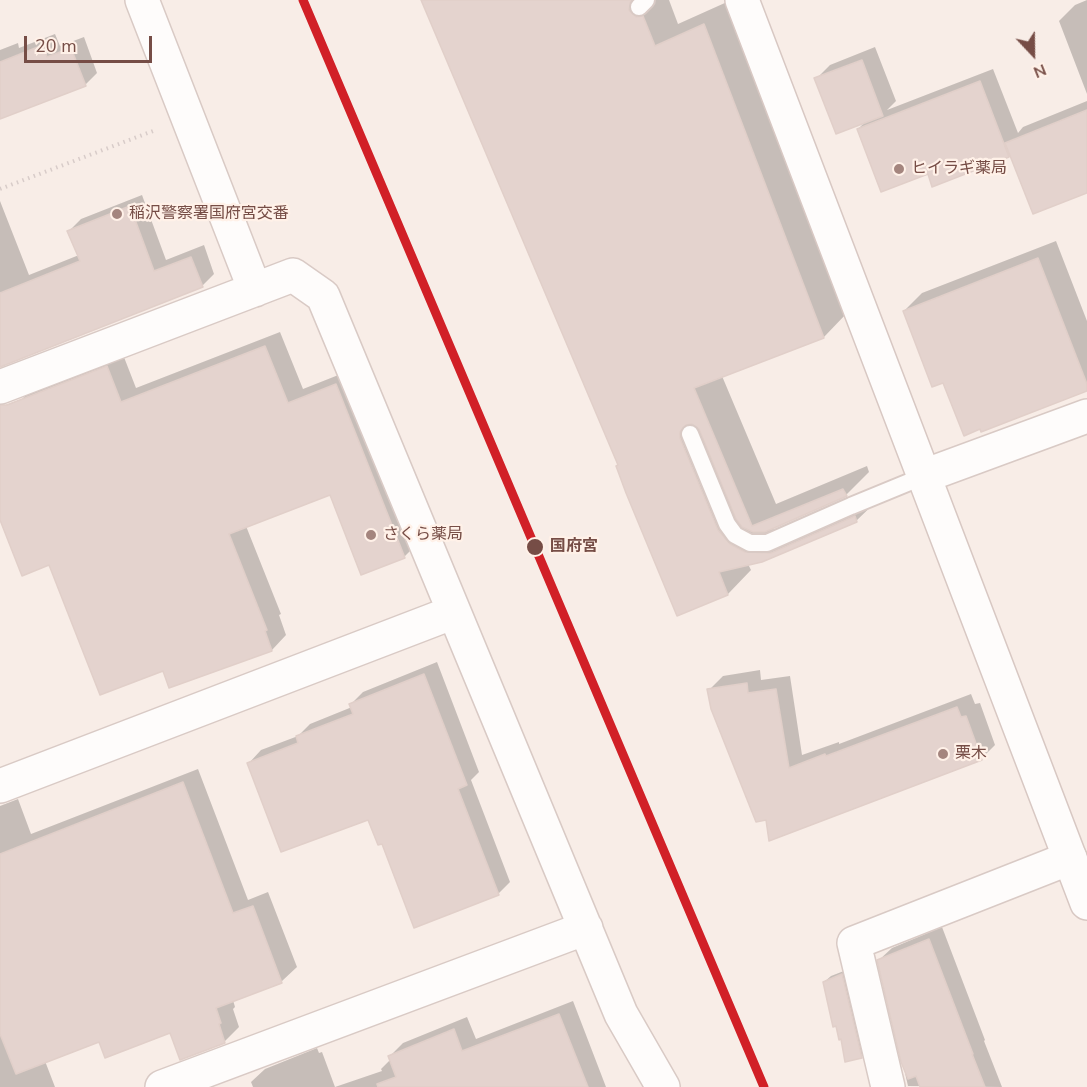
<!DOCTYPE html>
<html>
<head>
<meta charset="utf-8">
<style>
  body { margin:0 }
  #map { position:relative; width:1087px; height:1087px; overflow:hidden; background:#f8ede7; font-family:"Nunito Sans",sans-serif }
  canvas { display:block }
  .north { position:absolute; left:1003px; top:24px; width:60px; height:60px; -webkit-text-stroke:4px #fff1e8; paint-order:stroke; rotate:158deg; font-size:16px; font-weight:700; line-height:24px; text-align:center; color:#764d46 }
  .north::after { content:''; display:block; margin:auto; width:21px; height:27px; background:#764d46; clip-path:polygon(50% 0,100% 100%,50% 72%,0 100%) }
  .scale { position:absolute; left:24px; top:36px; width:128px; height:27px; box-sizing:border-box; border:3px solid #764d46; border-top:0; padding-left:8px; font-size:18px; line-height:21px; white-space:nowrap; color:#764d46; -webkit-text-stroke:4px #fff1e8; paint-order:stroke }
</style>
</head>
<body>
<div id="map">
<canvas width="1087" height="1087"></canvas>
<div class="north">N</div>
<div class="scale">20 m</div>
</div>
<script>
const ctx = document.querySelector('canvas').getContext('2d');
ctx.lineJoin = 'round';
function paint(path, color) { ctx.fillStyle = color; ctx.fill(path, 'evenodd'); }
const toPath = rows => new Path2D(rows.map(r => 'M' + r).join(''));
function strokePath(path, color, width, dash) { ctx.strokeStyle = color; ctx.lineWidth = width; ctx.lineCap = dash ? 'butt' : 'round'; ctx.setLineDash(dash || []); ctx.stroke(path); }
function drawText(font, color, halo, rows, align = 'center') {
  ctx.font = font + ' "Nunito Sans","Noto Sans JP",sans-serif'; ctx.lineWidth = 4.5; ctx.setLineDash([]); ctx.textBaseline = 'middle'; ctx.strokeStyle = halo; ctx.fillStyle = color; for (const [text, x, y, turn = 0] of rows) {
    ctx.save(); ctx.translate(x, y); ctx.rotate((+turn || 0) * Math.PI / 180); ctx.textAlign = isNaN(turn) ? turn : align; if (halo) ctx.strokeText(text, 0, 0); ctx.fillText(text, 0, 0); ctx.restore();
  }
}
paint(toPath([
  [422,0,669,0,678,24,727,2,847,313,824,337,722,376,776,504,867,466,869,472,846,495,768,529,795,530,880,498,856,521,748,564,751,570,728,594,678,614,620,465],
  [1087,0,1087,94,1059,21,1075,5],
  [55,34,60,46,84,37,97,73,85,85,0,118,0,50,18,43,19,48],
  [875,47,896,101,887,110,993,69,1018,133,1023,127,1087,101,1087,191,1011,153,933,185,928,172,858,129,867,120,816,79,830,65],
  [142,195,166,260,204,245,214,274,202,286,0,349,0,201,29,275,79,255,69,231,81,219],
  [1056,241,1087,321,1087,389,944,381,904,311,922,293],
  [280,332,303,389,351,370,419,542,404,557,331,493,246,526,281,614,279,615,286,635,272,650,170,686,164,669,0,516,0,407,22,399,35,386,122,352,136,388],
  [437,662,479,772,471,780,510,882,498,894,383,842,369,818,249,763,261,750,298,736,310,724,352,707,351,704,363,692],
  [760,670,761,680,790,676,802,755,839,742,839,744,971,694,975,704,980,703,995,745,981,759,767,818,709,690,723,676],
  [198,769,248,900,268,892,297,967,282,981,233,1000,235,1007,233,1009,239,1027,224,1042,171,1031,100,1040,45,1061,55,1087,0,1087,0,806,18,799,31,834],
  [942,927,985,1040,984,1041,1002,1087,908,1086,879,960,892,948],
  [849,969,868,1050,861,1057,842,1038,824,982,831,976],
  [573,1001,606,1087,253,1087,251,1082,265,1069,317,1048,319,1053,322,1052,335,1087,382,1071,381,1069,391,1059,390,1056,403,1043,467,1017,476,1039]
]), '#0003');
const building = toPath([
  [421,0,631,0,629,10,636,17,643,16,655,46,704,24,824,338,694,388,752,526,843,489,847,496,765,532,753,532,742,527,736,519,699,429,692,424,686,425,680,432,680,438,718,530,730,544,745,552,771,553,855,516,857,522,762,562,719,572,728,595,677,616,626,493,616,466,618,465,421,0],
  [43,45,47,57,71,48,86,86,0,119,0,62,43,45],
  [862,60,883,116,836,134,814,78,862,60],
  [980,81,1009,157,932,187,928,174,881,192,857,129,980,81],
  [1087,110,1087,193,1033,214,1005,143,1087,110],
  [130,206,154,271,191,257,203,287,0,367,0,293,80,261,67,231,130,206],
  [1038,258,1087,384,1087,391,981,432,980,429,964,436,943,383,932,387,903,311,1038,258],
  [265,346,288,403,336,384,405,558,361,575,330,495,229,534,267,630,265,631,272,651,169,688,163,671,100,695,49,565,22,576,0,520,0,405,7,405,107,366,121,402,265,346],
  [424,674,467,785,458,789,499,895,414,928,382,844,378,845,368,820,281,852,247,763,298,743,296,736,353,714,349,704,424,674],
  [747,683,748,693,776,689,789,768,825,754,826,756,957,707,961,717,966,716,982,760,769,841,766,820,756,822,711,709,707,689,747,683],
  [183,782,233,913,253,906,282,983,216,1008,221,1023,219,1024,225,1043,180,1060,170,1033,105,1058,99,1042,16,1074,0,1034,0,854,183,782],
  [929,939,973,1054,972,1054,985,1087,920,1087,916,1076,908,1079,901,1062,877,960,929,939],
  [842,974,862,1058,845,1062,841,1039,839,1040,836,1026,833,1027,823,982,842,974],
  [559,1014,588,1087,378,1087,377,1084,396,1077,388,1056,454,1029,462,1051,559,1014]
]);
paint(building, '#e4d3ce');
strokePath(building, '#e1cfc9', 1.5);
const lane = toPath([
  [639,7,646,0],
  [690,434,727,524,735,535,750,543,767,543,851,506,924,476]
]);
const street = toPath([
  [142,0,255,290],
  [0,387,293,275,323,296,621,1014,663,1087],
  [924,476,1087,416],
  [0,786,454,612],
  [162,1087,586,928],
  [888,1087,854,943,1070,858]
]);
const secondary = toPath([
  [742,0,1087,903]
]);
strokePath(lane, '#d9cac5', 20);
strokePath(street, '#d9cac5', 36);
strokePath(secondary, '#d8c8c3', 36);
strokePath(toPath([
  [0,189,153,131]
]), '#d8ccc9', 4, [1.5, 4.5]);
strokePath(lane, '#fefcfb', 16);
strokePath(street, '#fefcfb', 33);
strokePath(secondary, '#fefcfb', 33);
strokePath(toPath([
  [303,0,764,1087]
]), '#d12027', 9);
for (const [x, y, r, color] of [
  [899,169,6,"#a4857e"],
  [117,214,6,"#a4857e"],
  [371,535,6,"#a4857e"],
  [535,547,9,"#764d46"],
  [943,754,6,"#a4857e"]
]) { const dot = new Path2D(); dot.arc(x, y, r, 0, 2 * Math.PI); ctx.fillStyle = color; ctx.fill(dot); strokePath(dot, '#fff1e8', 2); }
drawText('16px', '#764d46', '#fff1e8', [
  ["ヒイラギ薬局",911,169],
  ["稲沢警察署国府宮交番",129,214],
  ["さくら薬局",383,535],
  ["栗木",955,754]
], 'left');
drawText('bold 16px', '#764d46', '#fff1e8', [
  ["国府宮",550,547]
], 'left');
</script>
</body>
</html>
